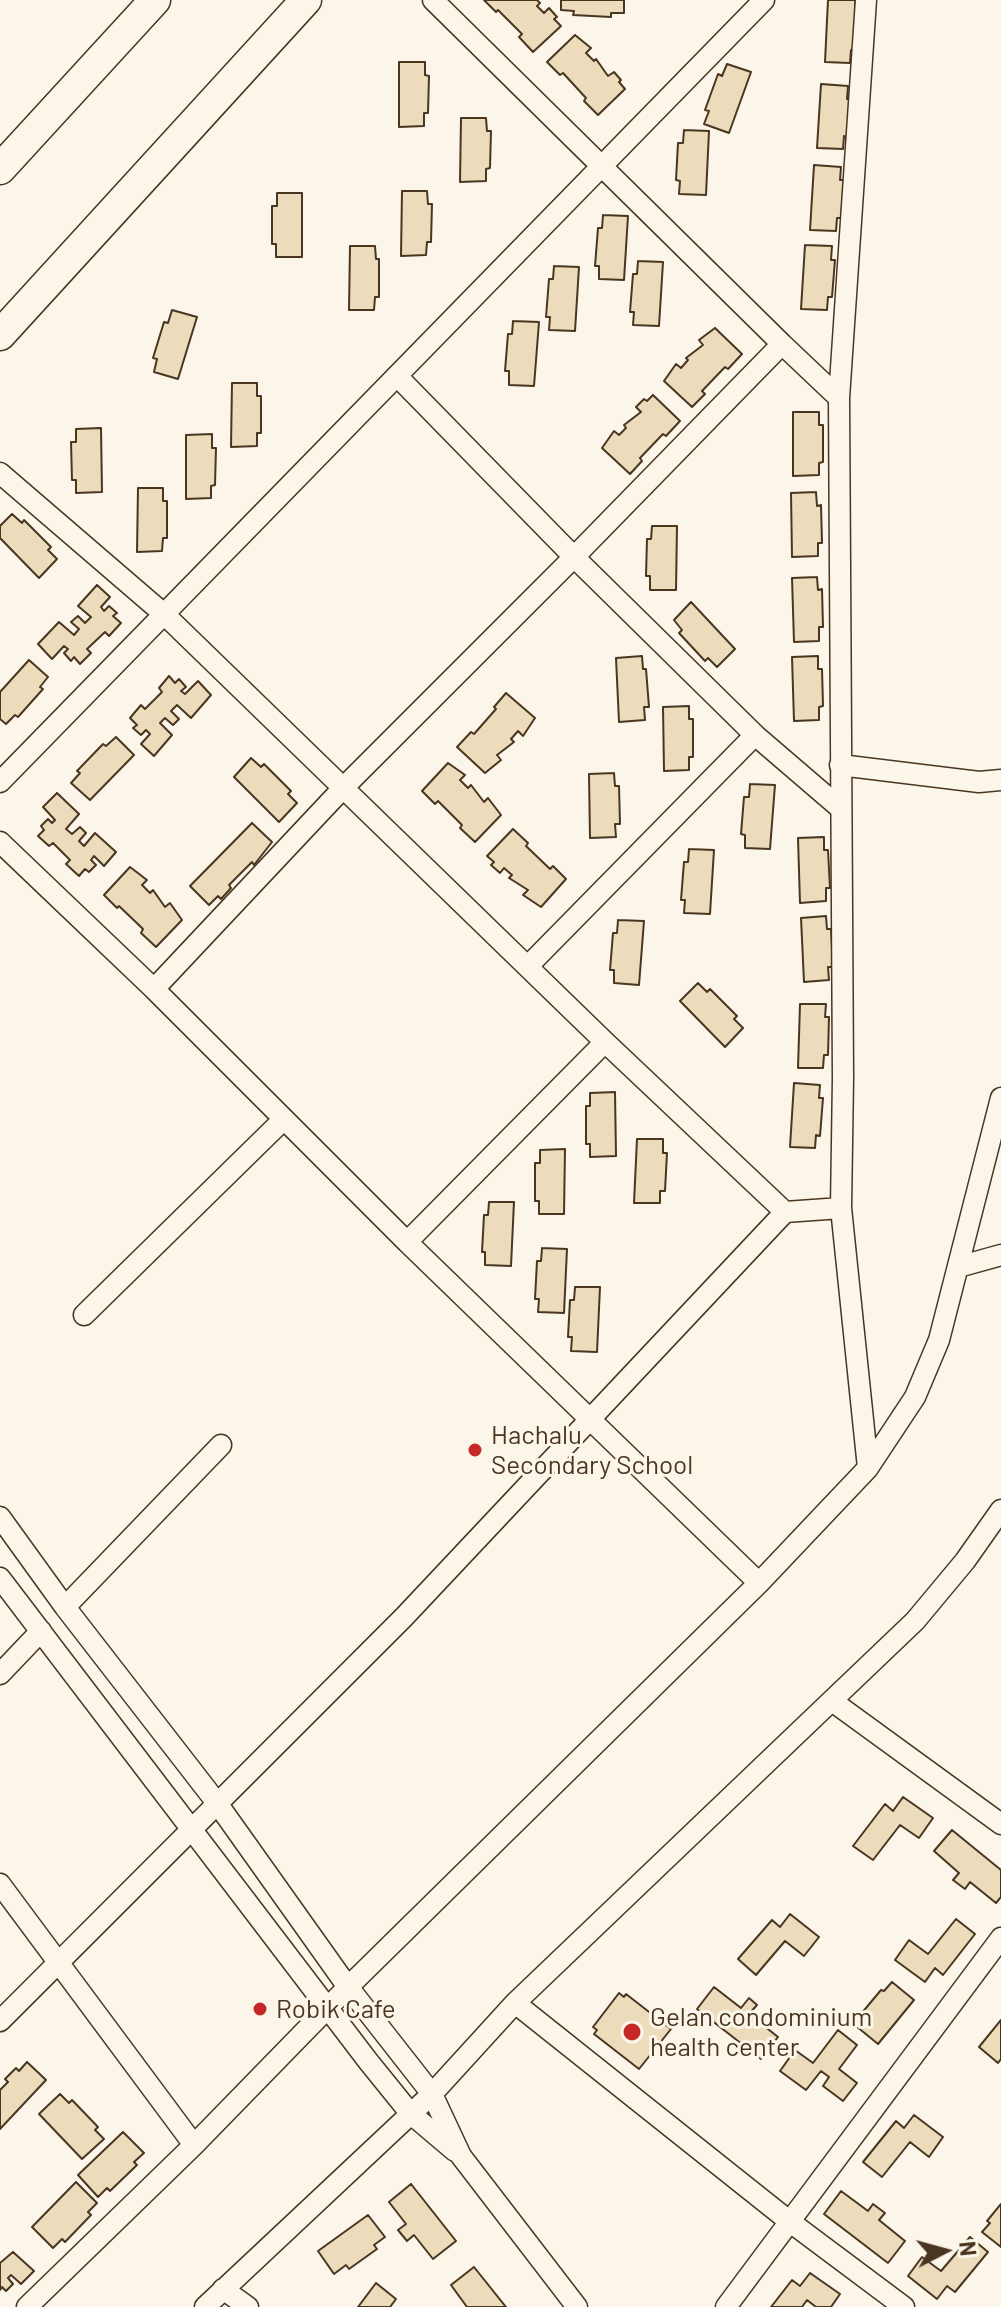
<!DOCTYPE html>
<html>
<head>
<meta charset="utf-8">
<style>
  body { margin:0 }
  #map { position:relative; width:1001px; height:2307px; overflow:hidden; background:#fbf6e9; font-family:Barlow,sans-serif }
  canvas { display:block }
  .north { position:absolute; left:905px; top:2211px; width:80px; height:80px; -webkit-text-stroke:6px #fbf6e9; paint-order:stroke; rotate:84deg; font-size:22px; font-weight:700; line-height:32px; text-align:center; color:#4a3520 }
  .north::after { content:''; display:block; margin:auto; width:28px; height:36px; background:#4a3520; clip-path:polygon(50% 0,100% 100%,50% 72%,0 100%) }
</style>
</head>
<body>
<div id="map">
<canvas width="1001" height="2307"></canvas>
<div class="north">N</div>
</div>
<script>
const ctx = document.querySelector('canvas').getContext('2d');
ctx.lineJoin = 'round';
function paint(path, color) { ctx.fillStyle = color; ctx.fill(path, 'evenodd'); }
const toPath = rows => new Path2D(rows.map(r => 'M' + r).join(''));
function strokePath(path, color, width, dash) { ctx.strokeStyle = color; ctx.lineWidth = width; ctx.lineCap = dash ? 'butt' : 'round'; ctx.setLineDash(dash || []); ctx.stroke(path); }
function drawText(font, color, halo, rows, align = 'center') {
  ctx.font = font + ' Barlow,sans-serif'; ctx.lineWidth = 6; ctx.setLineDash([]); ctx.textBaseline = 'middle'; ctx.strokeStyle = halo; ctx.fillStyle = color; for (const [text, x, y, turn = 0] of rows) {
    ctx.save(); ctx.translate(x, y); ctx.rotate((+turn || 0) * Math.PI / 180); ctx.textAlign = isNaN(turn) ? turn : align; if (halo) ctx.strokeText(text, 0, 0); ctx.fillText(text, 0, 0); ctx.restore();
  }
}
const building = toPath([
  [484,0,537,0,540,3,537,6,544,13,549,8,557,17,554,19,561,26,533,52,519,37,522,34,498,10,496,12,484,0],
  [561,0,624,0,624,13,611,13,611,17,573,15,574,11,561,10,561,0],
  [828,0,855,0,855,13,858,13,855,51,851,50,850,63,825,62,828,0],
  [575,35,591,48,586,53,594,61,596,59,608,76,614,72,621,80,619,82,625,89,598,115,584,101,586,98,563,73,560,75,547,62,575,35],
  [399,62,425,62,425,75,429,76,428,113,424,113,424,126,399,127,399,62],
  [727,64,751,72,729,133,704,124,709,111,705,110,718,74,722,76,727,64],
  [821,84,848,86,847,99,851,99,848,137,844,136,843,149,817,148,821,84],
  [461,118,486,118,487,131,491,131,490,168,486,169,486,181,460,182,461,118],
  [684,130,709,131,706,195,679,194,680,181,676,180,678,143,683,143,684,130],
  [814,165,841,167,840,180,844,180,841,218,837,218,836,231,810,230,814,165],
  [402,191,427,191,428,204,432,204,431,242,427,242,426,255,401,256,402,191],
  [277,193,302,193,302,257,276,257,276,244,272,244,272,206,277,206,277,193],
  [603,215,628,216,624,280,599,279,599,266,595,266,598,228,602,228,603,215],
  [805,245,832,246,831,260,835,260,832,297,828,297,827,310,801,309,805,245],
  [350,246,375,246,376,259,379,259,379,297,375,297,374,310,349,310,350,246],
  [638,261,663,262,659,326,633,325,634,312,630,312,633,274,637,274,638,261],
  [554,266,579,267,575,331,549,330,550,317,546,317,549,279,553,279,554,266],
  [172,310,197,317,178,379,154,372,157,359,153,358,164,322,168,323,172,310],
  [513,321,539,322,534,386,509,385,509,371,505,371,508,334,512,334,513,321],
  [715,328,742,354,728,369,725,367,702,391,705,394,692,407,664,381,676,364,681,368,688,360,686,358,703,345,699,340,715,328],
  [232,383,257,383,257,396,261,396,261,433,257,433,257,446,231,447,232,383],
  [653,395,680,421,666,436,663,434,640,458,642,461,630,474,602,448,614,431,619,435,626,428,624,425,641,412,636,407,644,399,647,401,653,395],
  [793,412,819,412,819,425,823,425,823,462,819,463,819,475,793,476,793,412],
  [101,428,102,492,76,493,76,480,72,480,71,442,76,442,76,429,101,428],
  [212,434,212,448,216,448,215,485,211,486,211,498,186,499,186,435,212,434],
  [138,488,163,488,163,501,167,501,167,538,163,538,162,551,137,552,138,488],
  [816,492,817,506,821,505,822,543,818,543,818,556,792,557,791,493,816,492],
  [12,514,22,523,24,520,51,547,48,550,57,559,39,578,0,538,0,526,12,514],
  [652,526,677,526,676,590,650,590,650,576,646,576,647,539,651,539,652,526],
  [817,577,818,590,822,589,823,627,819,627,819,641,794,642,792,578,817,577],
  [97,585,110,597,101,607,104,611,109,606,117,613,113,616,121,623,109,636,105,632,87,649,91,653,80,664,74,657,71,661,64,653,68,649,64,646,52,659,38,644,59,622,74,635,79,629,71,622,78,616,85,623,91,617,78,606,97,585],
  [691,602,735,649,717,667,708,658,705,661,679,633,682,630,674,620,691,602],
  [642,656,643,669,646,669,649,707,644,707,645,720,619,722,616,658,642,656],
  [818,656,818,669,822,669,823,706,819,707,819,720,794,721,792,657,818,656],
  [29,660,48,677,40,687,43,689,18,717,15,715,6,724,0,719,0,692,29,660],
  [169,676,175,683,179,679,186,687,181,691,185,694,198,681,211,695,191,718,177,705,171,711,179,719,173,725,165,718,160,723,172,735,154,756,141,744,150,734,146,730,141,735,133,728,137,725,130,718,141,705,145,709,162,692,159,688,169,676],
  [506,693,535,718,523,736,518,731,511,739,514,742,497,755,501,760,485,773,457,747,471,732,474,734,496,709,494,707,506,693],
  [689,706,689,719,693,719,693,757,689,757,689,770,664,771,663,707,689,706],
  [116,737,134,755,90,800,71,783,80,773,77,771,103,744,106,746,116,737],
  [251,758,261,767,264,764,291,791,288,794,297,803,279,822,234,777,251,758],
  [448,763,465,775,460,780,468,788,471,785,484,802,488,798,501,815,475,842,460,828,462,825,438,801,435,804,422,791,448,763],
  [614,773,615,786,619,786,620,824,615,824,616,837,590,838,589,774,614,773],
  [750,784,775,785,770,849,745,848,745,835,741,834,744,797,749,797,750,784],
  [57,793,79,814,66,829,72,834,80,827,86,833,79,841,84,846,95,833,116,852,104,866,94,856,91,860,96,865,89,872,85,869,79,876,66,864,70,860,53,843,49,846,38,836,44,830,41,826,48,819,52,823,55,820,43,807,57,793],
  [252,823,272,842,254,865,252,862,229,885,231,888,221,899,218,896,209,905,190,886,252,823],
  [513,829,528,843,526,846,550,869,553,866,566,879,541,907,523,895,528,890,509,878,512,875,504,868,500,873,491,865,494,862,487,856,513,829],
  [824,837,824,850,828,850,830,888,826,888,826,901,800,903,798,838,824,837],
  [689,849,714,850,710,914,684,913,685,900,681,900,684,862,688,862,689,849],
  [130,867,147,880,142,885,150,893,153,890,165,907,170,903,182,920,156,947,141,933,143,929,119,906,117,908,104,895,130,867],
  [826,916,827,929,831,929,833,967,828,967,829,980,804,982,801,918,826,916],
  [618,920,644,921,639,985,614,983,614,970,610,970,613,933,617,933,618,920],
  [698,983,707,992,710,989,737,1016,734,1019,743,1028,725,1047,680,1001,698,983],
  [800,1004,826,1004,825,1017,829,1017,828,1055,824,1055,823,1068,798,1068,800,1004],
  [794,1083,820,1085,819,1098,823,1098,820,1136,816,1135,815,1148,790,1147,794,1083],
  [615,1092,616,1156,590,1157,590,1144,586,1144,586,1106,590,1106,590,1093,615,1092],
  [637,1139,663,1139,663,1153,667,1153,665,1191,660,1191,660,1203,634,1203,637,1139],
  [565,1149,564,1214,539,1214,539,1201,535,1201,535,1163,540,1163,540,1150,565,1149],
  [489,1202,514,1202,511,1266,485,1265,485,1252,482,1252,484,1215,488,1215,489,1202],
  [542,1248,567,1249,564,1313,538,1312,539,1299,535,1299,537,1261,541,1261,542,1248],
  [575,1287,600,1287,597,1352,571,1351,572,1337,568,1337,570,1300,574,1300,575,1287],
  [903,1797,933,1818,919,1838,900,1825,873,1860,853,1846,885,1804,893,1811,903,1797],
  [952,1830,1001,1870,1001,1897,996,1903,970,1882,965,1889,953,1880,959,1873,934,1851,952,1830],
  [790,1914,819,1937,804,1956,785,1941,756,1975,738,1959,772,1920,780,1927,790,1914],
  [956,1919,975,1934,943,1975,935,1968,925,1982,895,1960,909,1940,928,1954,956,1919],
  [892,1982,914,2000,878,2044,856,2026,864,2016,861,2014,881,1990,884,1991,892,1982],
  [714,1987,741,2008,749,1998,757,2005,749,2014,778,2037,761,2059,697,2009,714,1987],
  [619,1993,624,1997,626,1994,671,2029,639,2069,594,2034,597,2030,593,2027,619,1993],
  [1001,2020,1001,2059,998,2063,979,2047,1001,2020],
  [838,2030,857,2045,839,2069,857,2083,843,2101,823,2086,829,2077,821,2071,806,2090,780,2071,795,2050,813,2063,838,2030],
  [27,2062,46,2080,0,2129,0,2090,8,2082,5,2079,16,2068,19,2071,27,2062],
  [60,2094,69,2103,72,2100,98,2127,95,2130,104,2139,82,2159,39,2114,60,2094],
  [914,2115,943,2137,929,2157,910,2142,882,2177,863,2162,896,2121,904,2128,914,2115],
  [123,2132,144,2153,134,2162,137,2165,110,2191,107,2188,98,2197,78,2175,123,2132],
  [76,2182,97,2203,88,2212,91,2215,65,2242,62,2239,53,2248,32,2227,76,2182],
  [411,2184,456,2241,433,2259,414,2235,407,2241,398,2230,406,2224,389,2202,411,2184],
  [841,2191,868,2211,873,2204,885,2213,879,2220,905,2241,888,2263,824,2214,841,2191],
  [1001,2204,1001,2247,982,2232,990,2223,987,2221,1001,2204],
  [368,2215,385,2237,374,2245,377,2249,349,2269,346,2265,334,2274,318,2251,368,2215],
  [970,2237,988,2252,955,2292,947,2286,937,2299,908,2276,922,2257,941,2271,970,2237],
  [13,2252,34,2271,21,2284,11,2275,8,2278,13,2284,6,2291,2,2287,0,2290,0,2263,13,2252],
  [474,2267,506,2307,467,2307,451,2285,474,2267],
  [810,2273,840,2294,831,2307,816,2307,807,2300,802,2307,771,2307,792,2280,800,2286,810,2273],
  [376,2283,396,2299,390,2307,358,2307,376,2283]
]);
paint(building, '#ecdcbc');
strokePath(building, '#4a3520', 2);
const minor = toPath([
  [433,0,782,344,574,557,344,787,154,989,407,1242,605,1042],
  [782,344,839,398],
  [398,377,574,557,755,735,528,966],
  [0,473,165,615,605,1042,785,1212,404,1617,0,2021],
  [755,735,840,808],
  [840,765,979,782,1001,780],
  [0,782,764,0],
  [0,842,154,989],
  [841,1208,868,1468],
  [785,1212,841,1208,843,1078,839,398,866,0],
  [407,1242,759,1583],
  [958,1267,1001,1255],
  [84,1315,284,1119],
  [0,1517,65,1607,217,1803,345,1983,432,2094,461,2156,577,2307],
  [0,1578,368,2061,410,2113,455,2151],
  [65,1607,221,1445],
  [0,1674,41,1631],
  [832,1701,1001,1824],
  [0,1884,194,2145],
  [515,2003,789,2221,904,2307],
  [223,2289,248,2307],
  [27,2307,194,2145,348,1987,759,1583,868,1468,915,1397,939,1340,1001,1098],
  [205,2307,432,2094,515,2003,915,1621,965,1561,1001,1510],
  [726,2307,1001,1938]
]);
const highway = toPath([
  [0,169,155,0],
  [0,335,306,0]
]);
strokePath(minor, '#4a3520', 23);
strokePath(highway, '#4a3520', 33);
strokePath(minor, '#fbf6e9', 20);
strokePath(highway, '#fbf6e9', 30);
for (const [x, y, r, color] of [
  [475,1450,8,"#c62828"],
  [260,2009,8,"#c62828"],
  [632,2032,10,"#c62828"]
]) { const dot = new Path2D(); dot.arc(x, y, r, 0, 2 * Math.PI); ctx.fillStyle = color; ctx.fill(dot); strokePath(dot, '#fbf6e9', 3); }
drawText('26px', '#4a3520', '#fbf6e9', [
  ["Hachalu",491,1435],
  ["Secondary School",491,1465],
  ["Robik Cafe",276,2009],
  ["Gelan condominium",650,2017],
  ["health center",650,2047]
], 'left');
</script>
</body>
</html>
